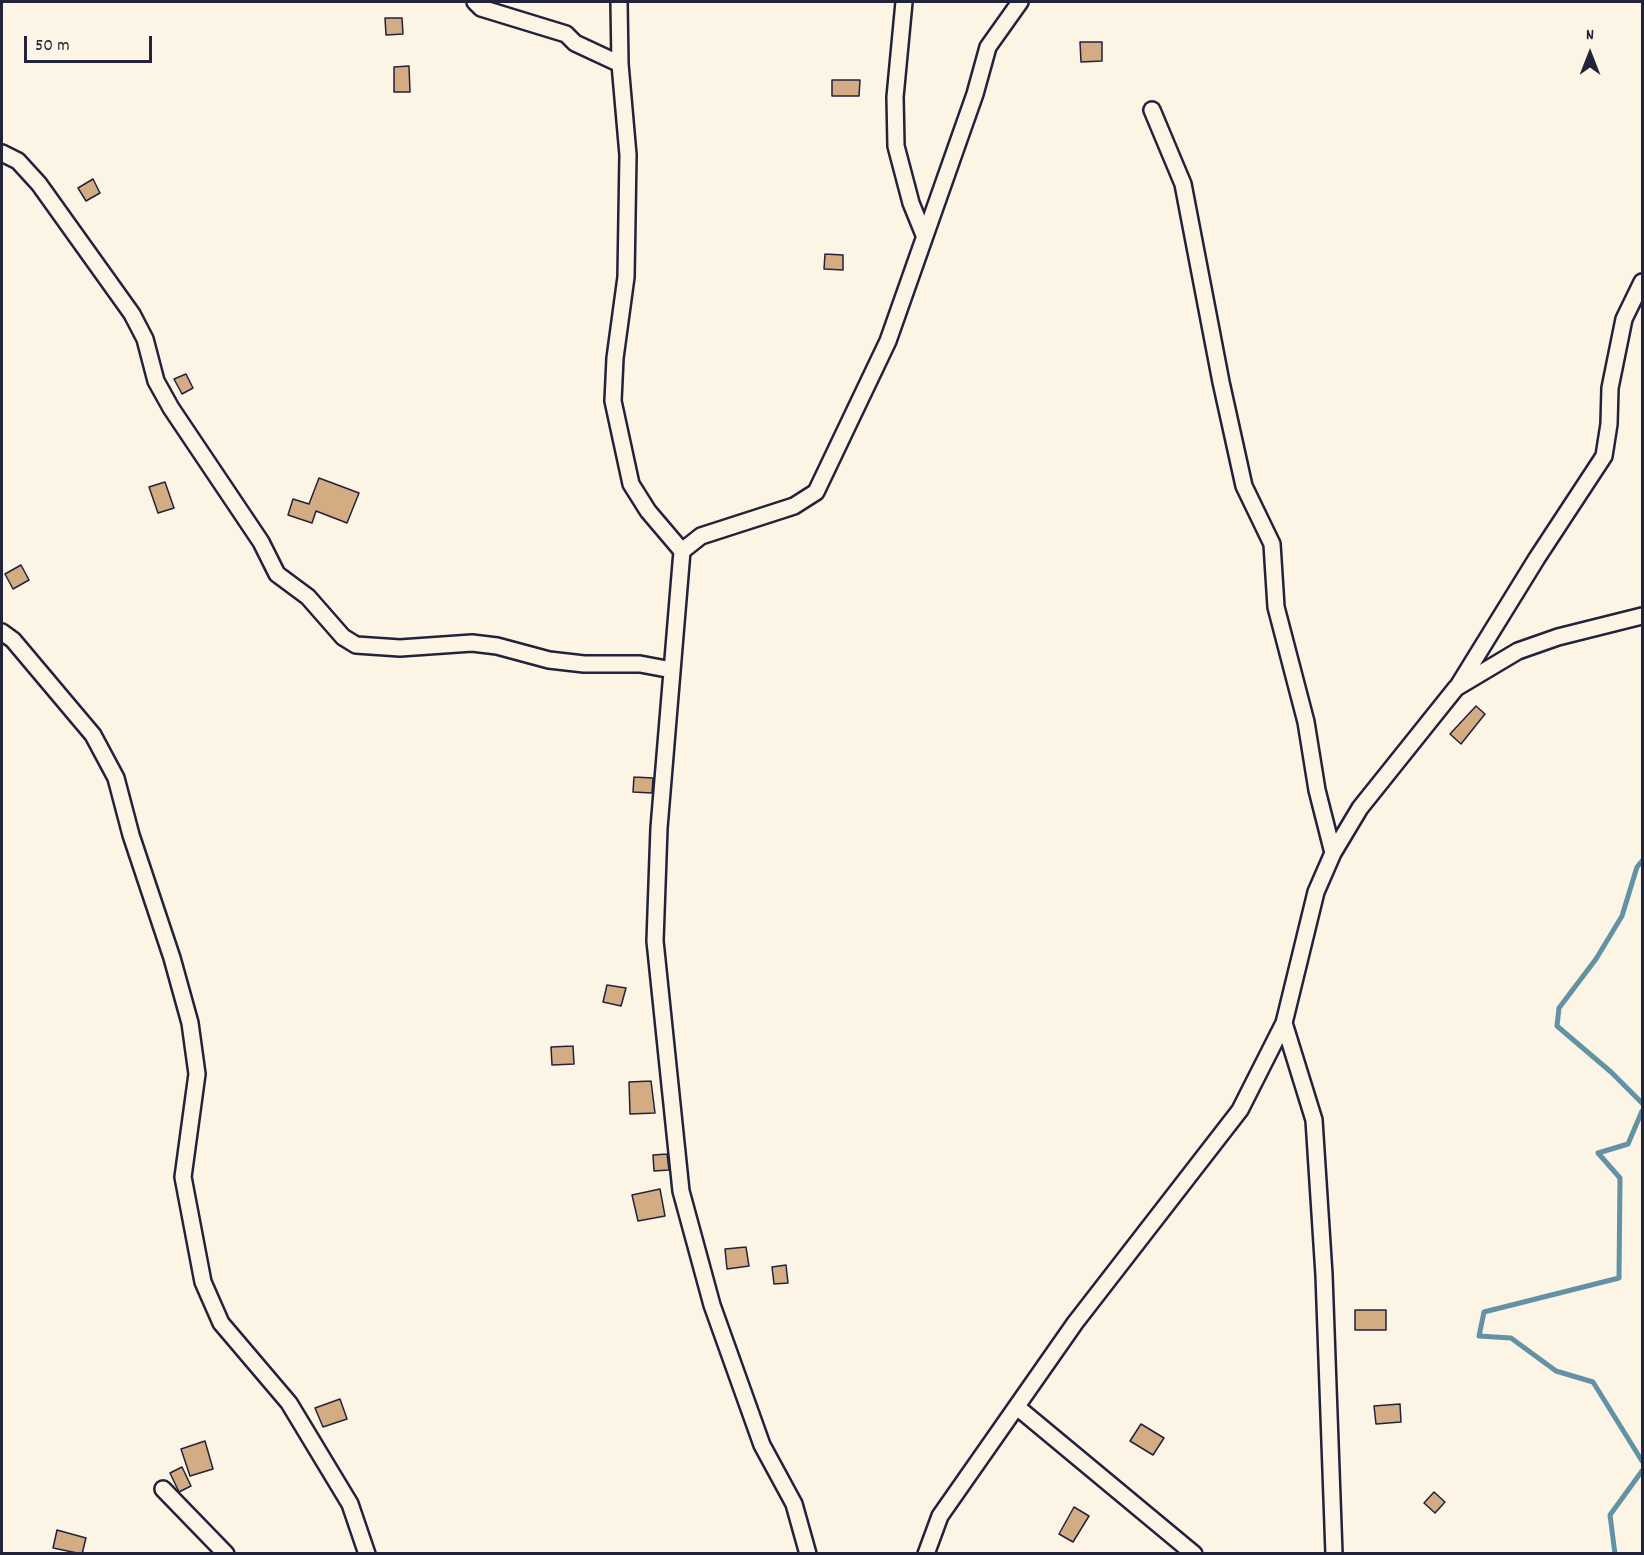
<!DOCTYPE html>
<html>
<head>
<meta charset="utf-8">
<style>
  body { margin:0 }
  #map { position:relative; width:1644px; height:1555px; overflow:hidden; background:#fcf5e5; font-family:Dekko,sans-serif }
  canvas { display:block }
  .frame { position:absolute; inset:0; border:3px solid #22223b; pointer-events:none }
  .north { position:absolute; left:1560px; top:24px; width:60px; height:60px; -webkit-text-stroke:4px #fcf5e5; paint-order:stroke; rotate:0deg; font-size:16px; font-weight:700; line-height:24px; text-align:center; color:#22223b }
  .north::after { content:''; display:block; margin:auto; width:21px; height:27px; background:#22223b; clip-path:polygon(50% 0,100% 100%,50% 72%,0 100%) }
  .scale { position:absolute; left:24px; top:36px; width:128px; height:27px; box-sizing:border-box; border:3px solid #22223b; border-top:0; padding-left:8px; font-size:18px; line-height:21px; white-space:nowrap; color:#22223b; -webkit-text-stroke:4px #fcf5e5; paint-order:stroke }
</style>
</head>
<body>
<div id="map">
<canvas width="1644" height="1555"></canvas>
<div class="frame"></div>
<div class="north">N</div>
<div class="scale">50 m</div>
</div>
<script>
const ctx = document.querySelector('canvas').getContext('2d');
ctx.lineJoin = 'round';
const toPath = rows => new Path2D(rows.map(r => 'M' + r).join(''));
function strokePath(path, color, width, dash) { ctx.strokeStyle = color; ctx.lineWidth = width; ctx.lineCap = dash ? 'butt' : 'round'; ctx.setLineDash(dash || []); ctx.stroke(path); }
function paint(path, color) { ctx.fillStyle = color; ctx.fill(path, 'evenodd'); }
strokePath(toPath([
  [1642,861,1637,867,1622,916,1596,959,1559,1008,1557,1026,1611,1072,1642,1103],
  [1642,1111,1628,1144,1598,1153,1620,1178,1619,1278,1484,1312,1479,1336,1511,1338,1556,1371,1593,1382,1642,1461],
  [1615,1554,1610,1515,1642,1471]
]), '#6392a5', 5);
const building = toPath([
  [385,18,402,18,403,34,386,35,385,18],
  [1080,42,1102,42,1102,61,1081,62,1080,42],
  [409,66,410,92,394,92,394,67,409,66],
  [832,80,860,80,859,96,832,96,832,80],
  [93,179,100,193,86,201,78,188,93,179],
  [825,254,843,255,843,270,824,269,825,254],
  [186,374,193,388,182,394,174,379,186,374],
  [319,478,359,493,347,523,316,511,312,523,288,515,293,499,309,504,319,478],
  [165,482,174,508,158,513,149,487,165,482],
  [21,565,29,580,13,589,5,574,21,565],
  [1476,706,1485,714,1461,744,1450,734,1476,706],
  [634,777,653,778,652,793,633,792,634,777],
  [607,985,626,988,621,1006,603,1002,607,985],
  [573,1046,574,1064,552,1065,551,1047,573,1046],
  [651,1081,655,1113,630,1114,629,1082,651,1081],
  [667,1154,669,1170,654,1171,653,1155,667,1154],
  [660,1189,665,1216,638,1221,632,1195,660,1189],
  [746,1247,749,1266,727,1269,725,1249,746,1247],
  [786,1265,788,1283,774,1284,772,1267,786,1265],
  [1355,1310,1386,1310,1386,1330,1355,1330,1355,1310],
  [340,1399,347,1419,323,1427,315,1408,340,1399],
  [1400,1404,1401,1422,1376,1424,1374,1406,1400,1404],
  [1141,1424,1164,1438,1153,1455,1130,1441,1141,1424],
  [205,1441,213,1469,190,1476,181,1449,205,1441],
  [182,1467,191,1486,179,1492,170,1473,182,1467],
  [1434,1492,1445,1502,1435,1513,1424,1503,1434,1492],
  [1074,1507,1089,1516,1073,1542,1059,1534,1074,1507],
  [57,1530,86,1538,82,1554,53,1548,57,1530]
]);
paint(building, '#d3ac84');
strokePath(building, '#22223b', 1.5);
const street = toPath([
  [475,2,481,8,566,34,575,43,620,64],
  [619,2,620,64,628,155,626,277,615,358,613,401,631,484,648,511,682,551,659,828,655,941,681,1191,712,1305,762,1445,794,1504,808,1554],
  [904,2,895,97,896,146,911,203,924,235],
  [1152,110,1183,184,1221,382,1244,486,1272,544,1276,607,1306,722,1317,790,1333,853],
  [2,153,18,161,39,184,132,314,145,339,156,381,171,408,261,542,277,574,308,597,343,637,356,645,400,648,472,643,497,646,549,660,584,664,640,664,672,670],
  [682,551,701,536,794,506,816,492,888,341,975,94,988,47,1020,2],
  [2,632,13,640,93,735,116,778,131,835,172,958,190,1023,197,1074,183,1177,203,1282,221,1323,289,1403,350,1504,367,1554],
  [1458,686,1537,558,1604,456,1609,424,1610,388,1624,319,1642,282],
  [1284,1023,1314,1120,1324,1275,1334,1554],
  [1017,1407,1194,1554],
  [163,1489,226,1554],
  [926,1554,940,1516,1075,1323,1240,1110,1284,1023,1316,892,1333,853,1360,808,1456,688,1518,651,1558,637,1642,616]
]);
strokePath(street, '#22223b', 20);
strokePath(street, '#fcf5e5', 15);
</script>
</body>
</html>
